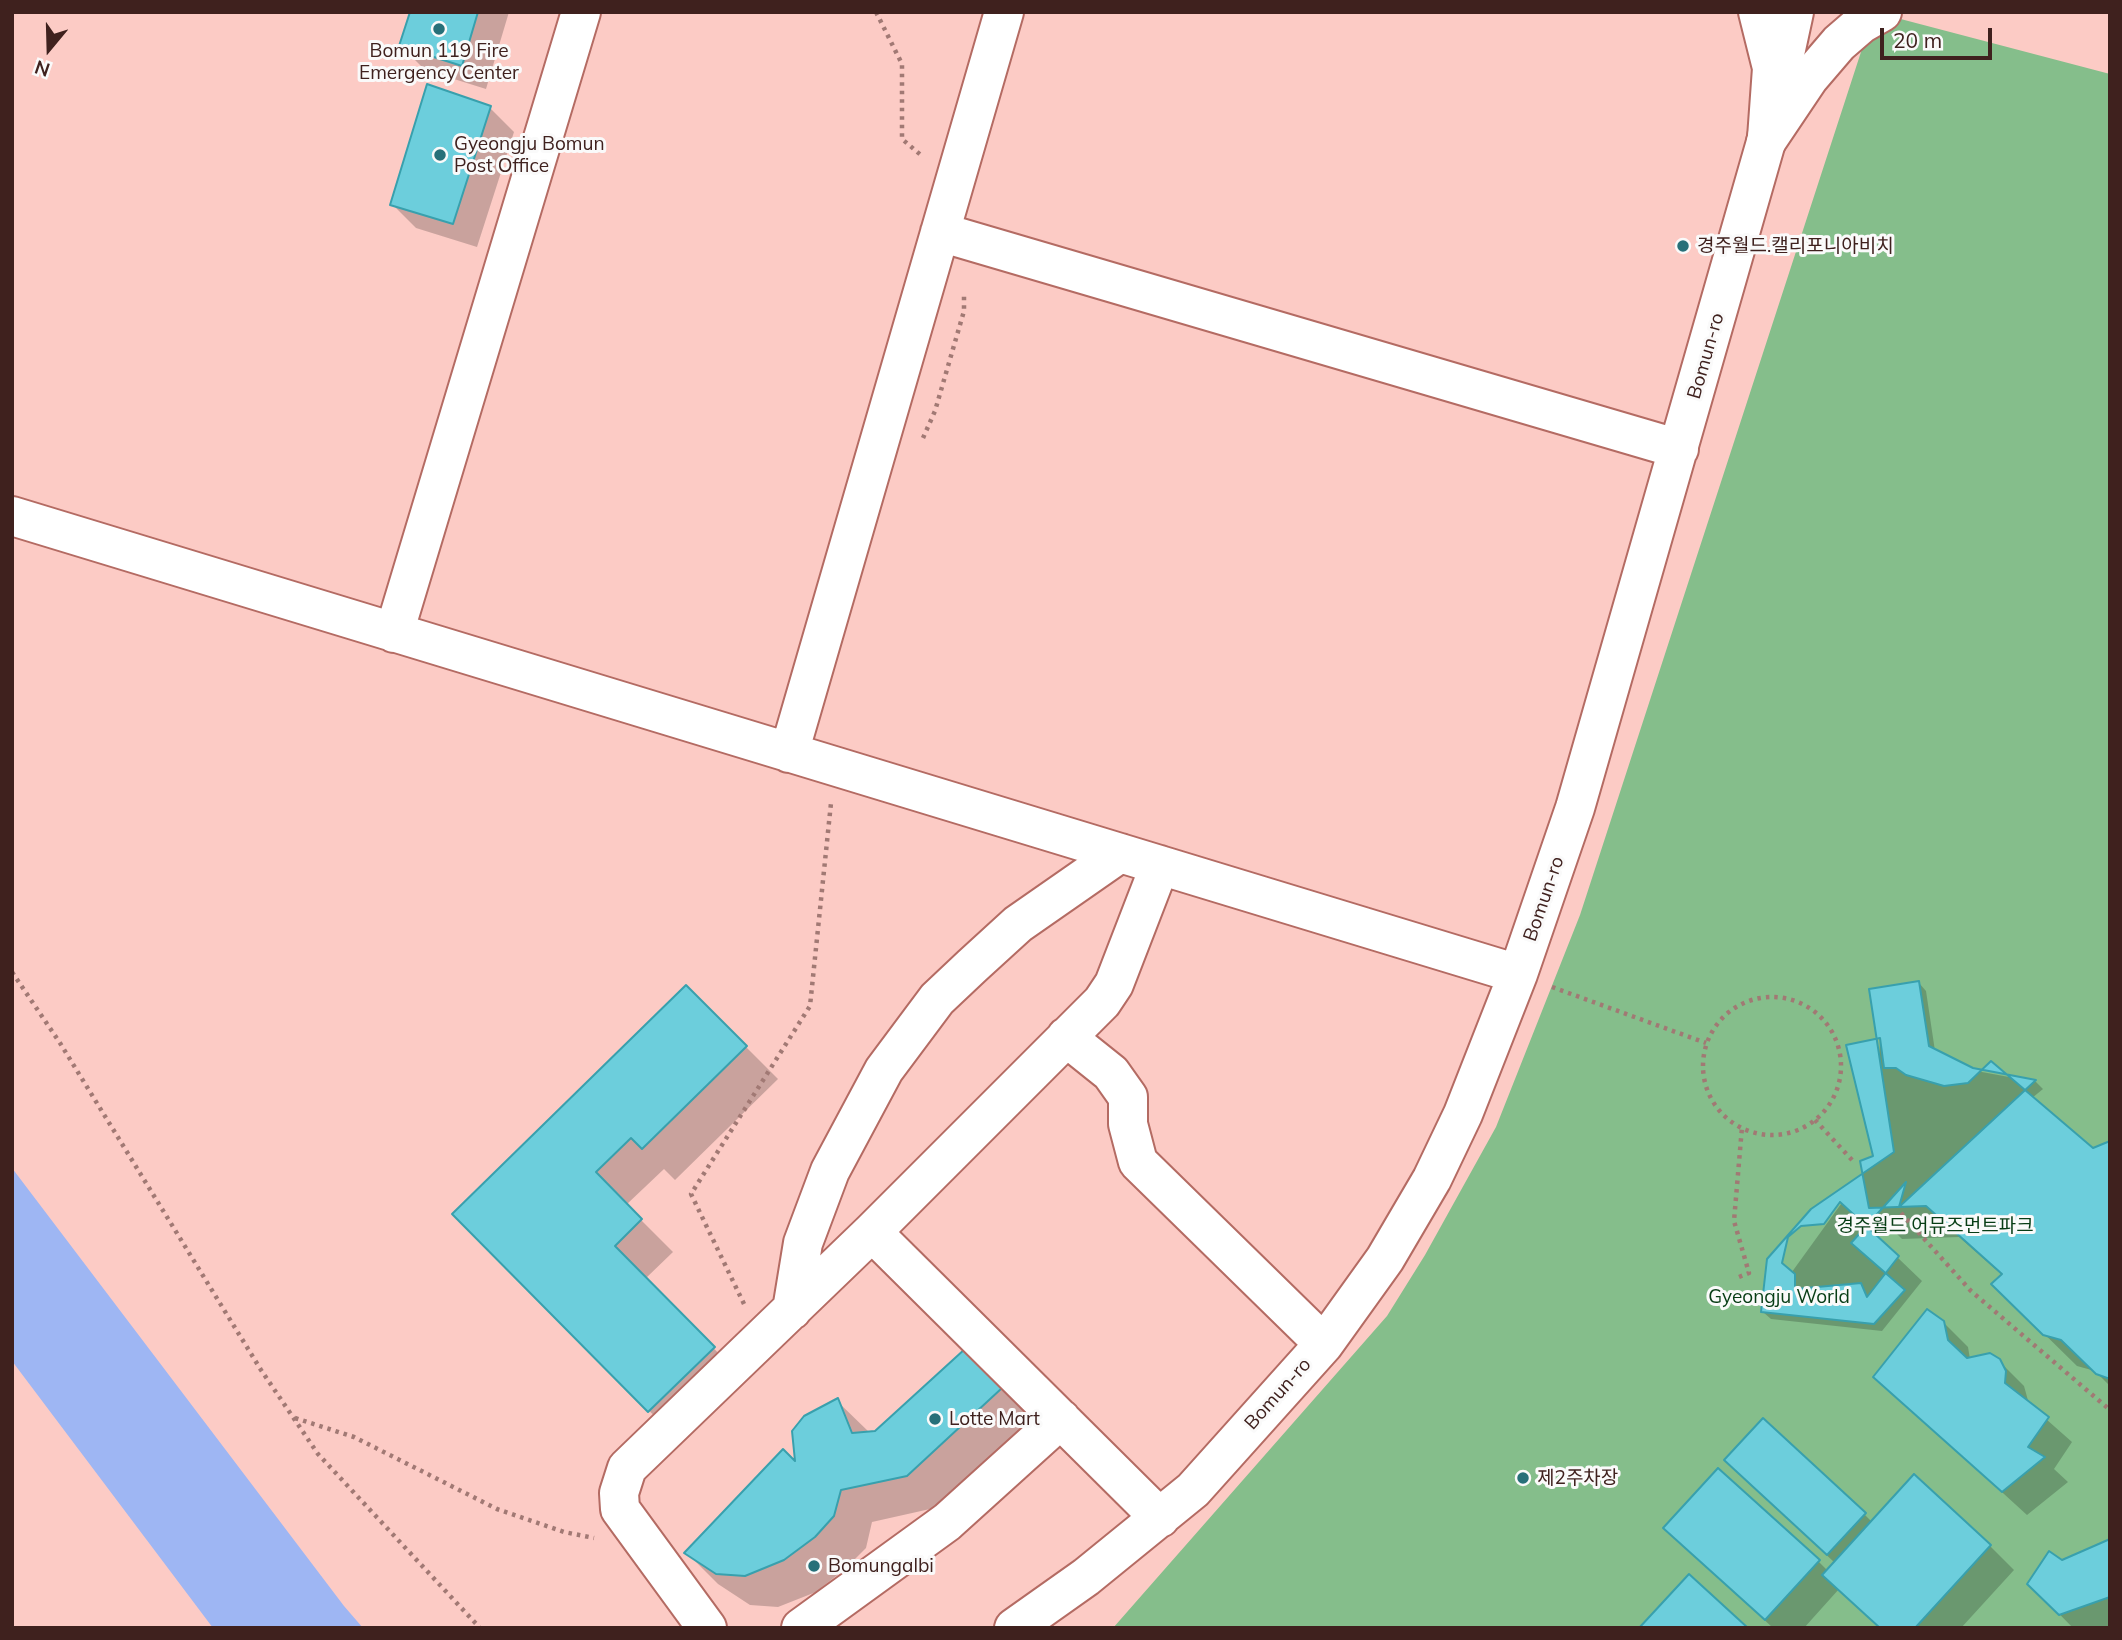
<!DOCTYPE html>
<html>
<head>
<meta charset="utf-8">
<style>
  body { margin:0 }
  #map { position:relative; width:2122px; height:1640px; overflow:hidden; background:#fccbc5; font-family:Mulish,sans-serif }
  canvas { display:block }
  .frame { position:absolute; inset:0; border:14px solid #3f211e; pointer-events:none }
  .north { position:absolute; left:14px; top:14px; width:70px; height:70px; -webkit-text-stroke:5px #fafafa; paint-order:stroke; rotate:199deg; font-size:19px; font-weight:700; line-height:28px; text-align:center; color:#3f211e }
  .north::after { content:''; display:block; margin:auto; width:24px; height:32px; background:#3f211e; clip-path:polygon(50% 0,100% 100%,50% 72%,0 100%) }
  .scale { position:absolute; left:1880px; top:28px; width:112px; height:32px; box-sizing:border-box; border:4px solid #3f211e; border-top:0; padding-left:9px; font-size:21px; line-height:24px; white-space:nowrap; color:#3f211e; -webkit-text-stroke:5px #fafafa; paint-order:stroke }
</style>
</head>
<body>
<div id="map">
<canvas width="2122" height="1640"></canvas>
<div class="frame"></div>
<div class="north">N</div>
<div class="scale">20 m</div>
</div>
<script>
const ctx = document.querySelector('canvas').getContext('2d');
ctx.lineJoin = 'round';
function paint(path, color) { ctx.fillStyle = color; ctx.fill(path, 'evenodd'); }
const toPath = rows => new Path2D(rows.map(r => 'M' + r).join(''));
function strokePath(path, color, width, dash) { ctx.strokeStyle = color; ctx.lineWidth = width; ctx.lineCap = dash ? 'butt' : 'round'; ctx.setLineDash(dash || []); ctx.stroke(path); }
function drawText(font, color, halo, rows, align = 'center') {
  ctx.font = font + ' Mulish,"Noto Sans KR",sans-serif'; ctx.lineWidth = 6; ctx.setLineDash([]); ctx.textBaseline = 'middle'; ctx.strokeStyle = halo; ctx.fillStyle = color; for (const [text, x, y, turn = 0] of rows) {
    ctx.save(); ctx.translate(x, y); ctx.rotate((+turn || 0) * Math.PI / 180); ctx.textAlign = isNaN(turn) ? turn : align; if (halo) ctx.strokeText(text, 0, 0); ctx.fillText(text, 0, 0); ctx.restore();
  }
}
paint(toPath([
  [1874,12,2110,74,2110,1628,1113,1628,1387,1316,1425,1255,1496,1127,1580,915]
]), '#85be8b');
paint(toPath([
  [12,1168,344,1606,363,1628,213,1628,12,1361]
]), '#9eb6f3');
paint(toPath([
  [412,12,509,12,486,89,425,70,401,46],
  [490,108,514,132,477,247,416,228,392,204],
  [1919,983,1926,991,1935,1051,1982,1072,2036,1082,2043,1089,2032,1098,2093,1150,2110,1143,2110,1386,2095,1371,2077,1366,2025,1315,2002,1275,1959,1237,1902,1239,1884,1221,1873,1234,1922,1281,1882,1331,1771,1319,1763,1312,1875,1157,1880,1039],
  [686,987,778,1079,675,1180,664,1169,626,1205,673,1252,645,1279,745,1380,681,1443,455,1214],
  [1943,1322,1968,1347,1970,1359,1999,1361,2024,1386,2029,1404,2072,1442,2054,1469,2068,1482,2027,1515,1876,1377],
  [998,1383,1032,1420,939,1507,872,1522,866,1548,846,1568,816,1592,778,1607,750,1605,718,1584,687,1553,797,1465,837,1401,870,1433,876,1433],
  [1726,1460,1864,1514,1872,1522,1990,1546,2014,1570,1961,1628,1880,1628,1839,1589,1804,1628,1773,1628,1666,1528,1818,1561,1828,1571,1835,1563],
  [2110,1541,2110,1628,2073,1628,2030,1584,2062,1562]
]), '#0003');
const building = toPath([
  [410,12,478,12,462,66,399,46,410,12],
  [427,84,491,106,453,224,390,205,427,84],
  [1919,981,1929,1046,1973,1068,2036,1080,1899,1207,1906,1182,1851,1243,1905,1290,1874,1324,1761,1312,1767,1259,1811,1209,1894,1152,1869,989,1919,981],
  [686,985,747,1046,642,1149,631,1138,596,1172,642,1219,615,1246,715,1347,648,1412,452,1214,686,985],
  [1880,1038,1884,1068,1896,1068,1906,1075,1944,1086,1968,1083,1991,1061,2093,1148,2110,1141,2110,1379,2096,1374,2061,1340,2043,1335,1991,1284,2002,1274,1926,1206,1869,1208,1860,1161,1873,1156,1846,1045,1880,1038],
  [1840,1202,1899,1256,1867,1297,1861,1283,1795,1289,1795,1274,1782,1263,1788,1237,1801,1226,1824,1224,1840,1202],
  [1927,1309,1944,1321,1948,1340,1967,1358,1990,1353,2000,1359,2006,1371,2005,1383,2049,1417,2028,1447,2045,1457,2002,1492,1873,1377,1927,1309],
  [966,1348,1002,1388,907,1476,841,1490,834,1516,815,1537,784,1560,745,1576,716,1574,684,1553,783,1449,795,1461,792,1431,804,1416,838,1398,852,1433,875,1431,966,1348],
  [1763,1418,1866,1513,1827,1555,1724,1460,1763,1418],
  [1718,1468,1820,1560,1765,1620,1663,1528,1718,1468],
  [1914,1474,1991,1545,1915,1628,1880,1628,1822,1575,1914,1474],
  [2110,1539,2110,1597,2059,1615,2027,1584,2049,1551,2062,1560,2110,1539],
  [1689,1574,1748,1628,1639,1628,1689,1574]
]);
paint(building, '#6ccedc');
strokePath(building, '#38a0ad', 2);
const minor = toPath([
  [940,232,1679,449],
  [12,516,1518,974],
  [394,633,581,12],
  [789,753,1004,12],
  [1066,1037,1111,1073,1128,1097,1128,1124,1138,1162,1324,1344],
  [872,1232,1160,1518],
  [792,1310,803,1243,830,1171,884,1070,937,999,972,966,1018,924,1120,853],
  [707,1628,620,1509,619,1493,627,1468,872,1232,1102,1002,1114,984,1160,865],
  [801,1628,947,1522,1061,1419],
  [1014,1628,1086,1577,1193,1490,1324,1344,1385,1259,1432,1179,1463,1114,1518,974,1575,808,1766,142,1794,12]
]);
const major = toPath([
  [1758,12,1772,68,1767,138],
  [1766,142,1809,78,1839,43,1861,24,1882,12]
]);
strokePath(minor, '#b46b63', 42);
strokePath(major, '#b46b63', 42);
strokePath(toPath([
  [876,12,902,64,902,139,922,156],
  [923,438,935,411,964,311,964,292],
  [12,972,60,1043,261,1370,318,1454,480,1628],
  [1552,987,1706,1043],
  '1703 1066a69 69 0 1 1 138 0a69 69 0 1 1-138 0Z',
  [1815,1120,1853,1161],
  [1901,1213,1971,1291,2110,1410],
  [1739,1277,1749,1273,1734,1221,1742,1127],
  [744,1304,691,1194,810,1006,831,803],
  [295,1418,354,1437,497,1509,564,1532,594,1538]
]), '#a17974', 4.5, [3.5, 5]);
strokePath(minor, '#fff', 38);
strokePath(major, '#fff', 38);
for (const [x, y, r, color] of [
  [439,29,7,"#277079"],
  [440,155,7,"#277079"],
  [1683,246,7,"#277079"],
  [935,1419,7,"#277079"],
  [1523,1478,7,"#277079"],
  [814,1566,7,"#277079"]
]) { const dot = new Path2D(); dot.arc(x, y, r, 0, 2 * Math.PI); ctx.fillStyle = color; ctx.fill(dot); strokePath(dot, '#fafafa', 2.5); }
drawText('19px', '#3f211e', '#fafafa', [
  ["Bomun 119 Fire",439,51,"center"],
  ["Emergency Center",439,73,"center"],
  ["Gyeongju Bomun",454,144],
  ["Post Office",454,166],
  ["경주월드.캘리포니아비치",1697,246],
  ["Lotte Mart",949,1419],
  ["제2주차장",1537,1478],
  ["Bomungalbi",828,1566]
], 'left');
drawText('19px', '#3f211e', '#fafafa', [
  ["Bomun-ro",1706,356,-74],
  ["Bomun-ro",1544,899,-71],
  ["Bomun-ro",1278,1394,-48]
]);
drawText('19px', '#073d15', '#fafafa', [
  ["경주월드 어뮤즈먼트파크",1935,1226],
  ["Gyeongju World",1779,1297]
]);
</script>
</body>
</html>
